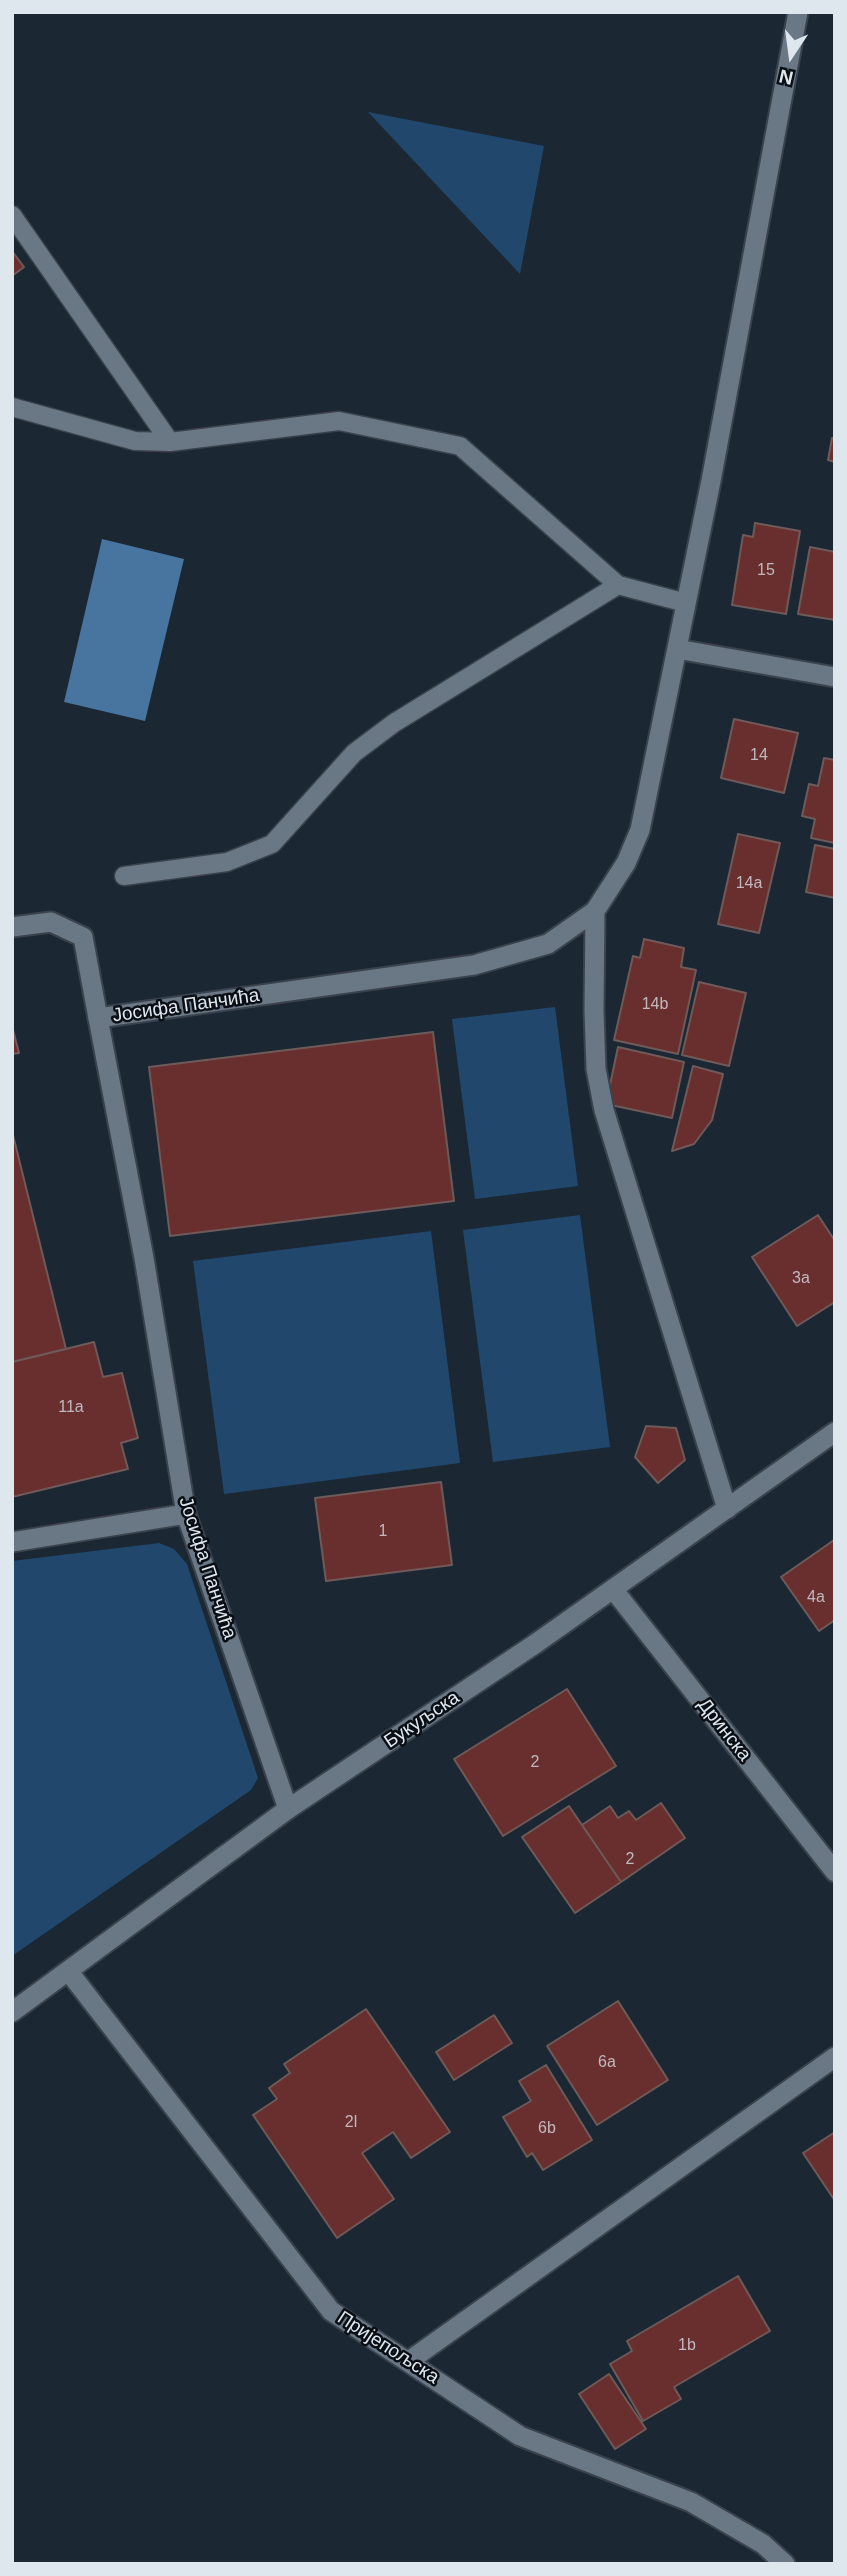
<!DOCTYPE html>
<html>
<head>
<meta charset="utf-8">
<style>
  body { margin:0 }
  #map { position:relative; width:847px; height:2576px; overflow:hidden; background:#1b2733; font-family:Helvetica,sans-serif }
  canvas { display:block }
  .frame { position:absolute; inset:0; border:14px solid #dee6ee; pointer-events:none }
  .north { position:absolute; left:756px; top:21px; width:70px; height:70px; -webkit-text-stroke:5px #0a0f15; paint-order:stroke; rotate:193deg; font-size:19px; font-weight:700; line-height:28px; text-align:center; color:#dee6ee }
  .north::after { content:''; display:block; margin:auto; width:24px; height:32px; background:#dee6ee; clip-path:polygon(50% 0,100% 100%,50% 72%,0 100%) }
</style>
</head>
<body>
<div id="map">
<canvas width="847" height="2576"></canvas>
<div class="frame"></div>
<div class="north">N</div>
</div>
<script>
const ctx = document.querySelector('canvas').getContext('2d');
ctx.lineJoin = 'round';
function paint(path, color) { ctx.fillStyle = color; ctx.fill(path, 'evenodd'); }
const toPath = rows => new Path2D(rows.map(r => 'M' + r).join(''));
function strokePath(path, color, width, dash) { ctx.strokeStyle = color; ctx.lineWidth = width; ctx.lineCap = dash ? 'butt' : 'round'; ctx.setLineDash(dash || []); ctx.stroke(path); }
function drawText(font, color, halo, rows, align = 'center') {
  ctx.font = font + ' Helvetica,sans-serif'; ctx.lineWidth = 5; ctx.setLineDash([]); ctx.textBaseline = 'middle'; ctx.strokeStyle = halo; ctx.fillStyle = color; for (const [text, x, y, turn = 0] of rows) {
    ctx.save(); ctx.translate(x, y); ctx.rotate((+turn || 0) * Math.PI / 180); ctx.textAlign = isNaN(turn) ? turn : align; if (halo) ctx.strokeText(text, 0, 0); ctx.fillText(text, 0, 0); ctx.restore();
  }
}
paint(toPath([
  [368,112,544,146,520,274],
  [555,1007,578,1186,475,1199,452,1019],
  [580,1215,610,1447,493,1462,463,1230],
  [431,1231,460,1463,224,1494,193,1261],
  [159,1543,174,1549,187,1564,258,1778,251,1790,12,1956,12,1561]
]), '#21486c');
paint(toPath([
  [102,539,184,559,145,721,64,702]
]), '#4875a0');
const building = toPath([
  [12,251,24,267,12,276,12,251],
  [832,438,835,438,835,462,828,460,832,438],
  [755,523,800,531,786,614,732,605,743,535,753,537,755,523],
  [810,547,835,552,835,620,798,614,810,547],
  [734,719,798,733,784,793,721,778,734,719],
  [824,758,835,760,835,843,811,838,815,819,802,816,809,784,818,786,824,758],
  [738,834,780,843,759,933,718,924,738,834],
  [815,845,835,849,835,898,806,892,815,845],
  [644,939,684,948,681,967,696,970,678,1054,614,1040,633,956,640,958,644,939],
  [699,982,746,993,729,1066,682,1055,699,982],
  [12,1026,19,1053,12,1054,12,1026],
  [433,1032,454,1201,170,1236,149,1067,433,1032],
  [618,1047,684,1062,672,1118,606,1104,618,1047],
  [693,1066,723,1074,712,1120,694,1144,672,1151,693,1066],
  [12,1131,66,1349,12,1362,12,1131],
  [818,1215,835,1241,835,1302,797,1326,752,1257,818,1215],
  [94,1342,103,1377,122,1373,138,1438,121,1443,128,1469,12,1497,12,1362,94,1342],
  [646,1426,676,1428,685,1460,658,1483,635,1457,646,1426],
  [441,1482,452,1565,326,1581,315,1498,441,1482],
  [834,1540,835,1620,819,1631,781,1577,834,1540],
  [567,1689,616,1766,503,1836,454,1759,567,1689],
  [661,1803,685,1838,621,1882,582,1825,610,1806,618,1818,629,1811,636,1820,661,1803],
  [569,1806,621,1882,575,1913,522,1837,569,1806],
  [618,2001,668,2080,597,2125,547,2046,618,2001],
  [366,2009,450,2132,411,2158,393,2132,362,2153,394,2199,337,2238,253,2115,277,2099,269,2088,290,2073,284,2064,366,2009],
  [494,2015,512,2043,454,2080,436,2052,494,2015],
  [546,2065,592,2140,543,2170,532,2153,527,2157,503,2117,531,2101,519,2081,546,2065],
  [835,2132,835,2201,803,2153,835,2132],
  [738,2276,770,2331,674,2387,681,2399,643,2421,610,2364,632,2351,627,2341,738,2276],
  [609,2374,646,2429,615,2449,579,2394,609,2374]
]);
paint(building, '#692f2f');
strokePath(building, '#6e5a59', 2);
const service = toPath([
  [12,215,170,442],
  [12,407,135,441,170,442,339,421,460,446,618,585,686,603],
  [124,876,227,862,272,844,354,753,394,723,618,585]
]);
const pedestrian = toPath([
  [12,927,51,922,83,937,98,1018]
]);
const minor = toPath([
  [677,649,835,677],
  [595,911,594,1011,596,1069,604,1110,727,1509],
  [12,1542,186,1514],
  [613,1589,835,1872],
  [288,1809,186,1514,144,1258,98,1018,474,965,548,944,595,911,626,863,640,830,711,481,798,12],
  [69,1972,331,2311,520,2436,691,2502,763,2544,785,2564],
  [409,2361,835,2057]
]);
const secondary = toPath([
  [12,2012,288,1809,535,1644,835,1432]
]);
strokePath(service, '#3a434d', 21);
strokePath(pedestrian, '#3a434d', 23);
strokePath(minor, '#3a434d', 23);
strokePath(secondary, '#3a434d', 23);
strokePath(service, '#6a7785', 18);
strokePath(pedestrian, '#6a7785', 19);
strokePath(minor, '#6a7785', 19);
strokePath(secondary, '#6a7785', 19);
drawText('16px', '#c1b8be', null, [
  ["15",766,571],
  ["14",759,756],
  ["14a",749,884],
  ["14b",655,1005],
  ["3a",801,1279],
  ["11a",71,1408],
  ["1",383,1532],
  ["4a",816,1598],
  ["2",535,1763],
  ["2",630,1860],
  ["6a",607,2063],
  ["2l",351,2123],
  ["6b",547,2129],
  ["1b",687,2346]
]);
drawText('19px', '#dee6ee', '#0a0f15', [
  ["Јосифа Панчића",186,1006,-8],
  ["Јосифа Панчића",207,1568,72],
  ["Букуљска",422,1720,-34],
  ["Дринска",724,1730,52],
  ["Пријепољска",388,2348,33]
]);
</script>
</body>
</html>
